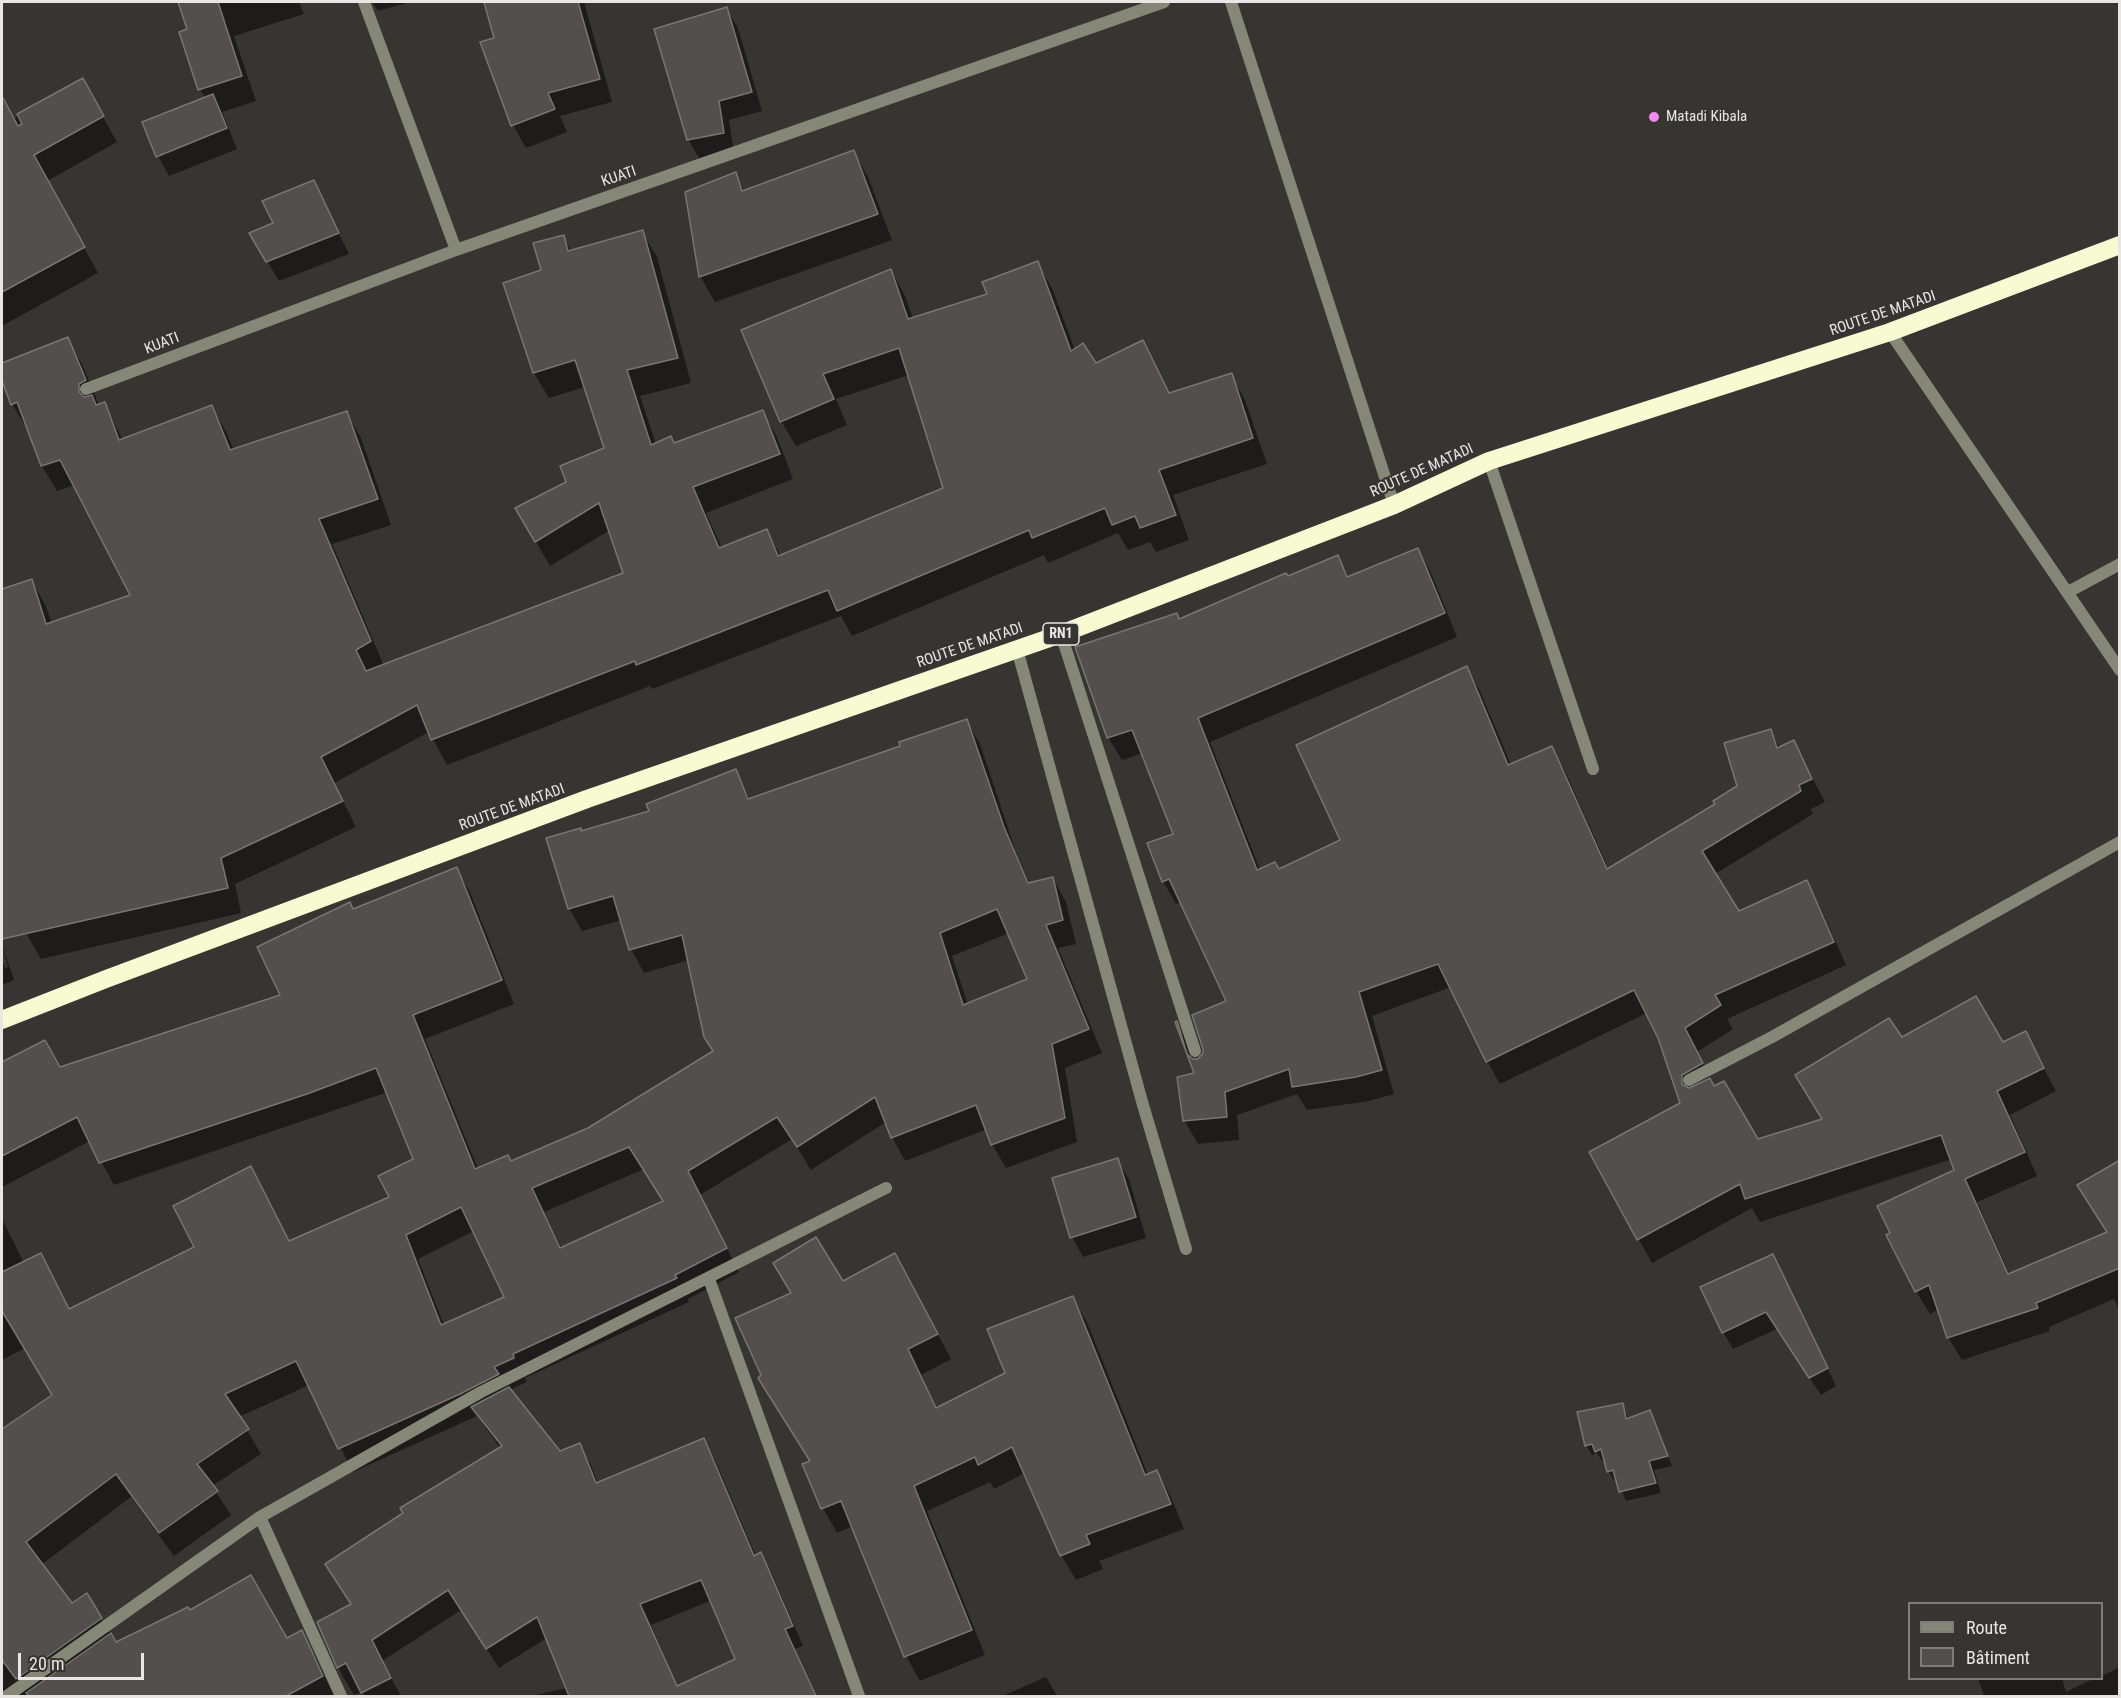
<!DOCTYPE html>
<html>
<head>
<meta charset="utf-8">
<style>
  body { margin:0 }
  #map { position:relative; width:2121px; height:1698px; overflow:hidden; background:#373532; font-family:"Roboto Condensed",sans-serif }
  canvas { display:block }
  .frame { position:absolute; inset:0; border:3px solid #e8e7e5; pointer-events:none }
  .legend { position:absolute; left:1908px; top:1602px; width:195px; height:78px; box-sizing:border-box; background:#373532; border:2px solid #7e7c7a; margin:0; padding:8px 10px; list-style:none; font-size:18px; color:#e8e7e5 }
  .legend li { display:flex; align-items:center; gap:12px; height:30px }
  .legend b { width:30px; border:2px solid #7e7c7a }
  .scale { position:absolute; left:18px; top:1653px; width:126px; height:27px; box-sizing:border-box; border:3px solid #e8e7e5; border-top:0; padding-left:8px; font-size:18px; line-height:21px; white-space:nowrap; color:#e8e7e5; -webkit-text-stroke:4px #373532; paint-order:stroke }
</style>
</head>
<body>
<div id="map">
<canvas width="2121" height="1698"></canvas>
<div class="frame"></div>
<ul class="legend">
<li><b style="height:8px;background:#868877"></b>Route</li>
<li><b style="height:16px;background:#524f4d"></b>Bâtiment</li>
</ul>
<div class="scale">20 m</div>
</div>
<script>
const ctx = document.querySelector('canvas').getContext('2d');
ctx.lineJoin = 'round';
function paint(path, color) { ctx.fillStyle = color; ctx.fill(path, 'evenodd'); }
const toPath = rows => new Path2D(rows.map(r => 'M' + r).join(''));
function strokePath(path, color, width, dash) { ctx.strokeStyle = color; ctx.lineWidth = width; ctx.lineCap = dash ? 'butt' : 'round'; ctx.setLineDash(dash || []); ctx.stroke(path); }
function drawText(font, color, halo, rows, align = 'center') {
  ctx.font = font + ' "Roboto Condensed",sans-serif'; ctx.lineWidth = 4.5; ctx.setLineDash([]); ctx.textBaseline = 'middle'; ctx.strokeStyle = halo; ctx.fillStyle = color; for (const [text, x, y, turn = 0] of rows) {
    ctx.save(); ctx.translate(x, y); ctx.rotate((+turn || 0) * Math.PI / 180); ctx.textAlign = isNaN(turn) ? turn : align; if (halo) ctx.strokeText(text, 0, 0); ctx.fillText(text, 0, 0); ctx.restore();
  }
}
paint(toPath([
  [180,2,299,2,304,14,234,36,256,101,222,112,237,149,169,176,158,156,205,98,200,89,189,30],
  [372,2,410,2,378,11],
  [485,2,584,2,612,102,560,116,567,132,526,148,513,125,496,39],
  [727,9,738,28,762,111,729,120,734,152,699,158,688,139],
  [82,80,117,142,47,181,98,273,2,326,2,125],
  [853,151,868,177,892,240,715,302,700,276,735,174,745,192],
  [313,182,349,254,279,281,251,234,275,224],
  [642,232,657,257,691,383,640,396,656,444,674,445,762,412,777,437,793,479,706,513,722,548,767,531,781,556,945,489,909,375,836,399,847,425,796,446,781,421,891,270,905,296,913,319,989,295,1037,263,1052,288,1075,350,1095,365,1142,342,1170,395,1231,375,1245,400,1267,464,1173,495,1189,540,1156,552,1150,542,1128,550,1118,533,1048,563,1044,555,852,636,841,616,652,689,650,686,447,765,429,732,334,783,356,827,235,884,241,913,41,959,26,933,2,881,2,590,32,581,46,606,52,624,132,596,75,485,57,491,42,466,29,429,27,429,12,404,2,376,2,364,67,339,82,364,99,405,104,404,123,440,212,407,226,432,234,450,346,412,361,438,391,525,332,544,384,666,625,574,610,530,550,566,517,509,568,483,606,448,585,387,549,398,534,373,505,284,542,271,563,236,571,251],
  [1418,550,1431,573,1457,637,1210,742,1260,870,1279,871,1342,841,1467,668,1480,691,1511,765,1551,747,1565,771,1609,870,1717,805,1739,786,1770,731,1780,748,1793,742,1825,802,1811,809,1813,814,1715,874,1738,912,1806,882,1819,905,1846,965,1727,1019,1733,1029,1697,1052,1715,1088,1758,1141,1823,1120,1902,1039,2002,1044,2025,1033,2056,1091,2010,1115,2037,1176,1977,1202,2010,1275,2108,1233,2120,1171,2120,1312,2114,1299,2049,1327,2050,1331,1962,1360,1948,1337,1939,1309,1930,1314,1916,1291,1956,1171,1952,1159,1760,1222,1752,1208,1652,1263,1591,1153,1682,1104,1660,1038,1647,1013,1500,1084,1487,1061,1451,987,1372,1016,1394,1094,1369,1101,1307,1110,1297,1094,1237,1115,1239,1140,1198,1144,1184,1120,1196,1075,1178,1026,1189,1046,1194,1060,1199,1060,1204,1054,1228,1002,1182,902,1176,904,1163,881,1175,834,1143,753,1122,760,1108,737,1179,620,1337,557,1349,578],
  [966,720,980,744,1016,852,1030,884,1053,878,1066,902,1076,944,1058,948,1102,1053,1065,1068,1077,1142,1006,1168,992,1144,987,1129,905,1161,892,1137,886,1122,811,1170,792,1139,700,1195,739,1272,688,1299,689,1302,525,1378,527,1382,509,1390,559,1453,579,1445,591,1465,598,1484,704,1440,715,1460,756,1556,761,1554,772,1574,803,1646,795,1649,817,1696,532,1696,567,1688,547,1638,499,1668,461,1610,382,1661,401,1696,365,1696,362,1692,354,1695,342,1675,319,1623,352,1605,501,1449,477,1416,353,1472,309,1385,239,1417,261,1454,212,1486,231,1515,174,1556,131,1497,41,1565,71,1605,86,1595,116,1643,189,1612,286,1640,301,1632,315,1656,334,1696,2,1696,2,1431,53,1395,25,1348,2,1360,2,1219,24,1263,41,1255,70,1311,196,1248,251,1168,290,1242,391,1197,415,1160,388,1092,114,1185,90,1141,2,1187,2,1064,45,1042,60,1069,282,996,353,910,456,869,470,892,514,1004,425,1039,478,1169,511,1163,588,1129,714,1052,689,960,644,973,631,949,622,920,582,931,569,908,581,832,651,812,735,771,750,799,902,747],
  [1009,933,1029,980,968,1005,952,956],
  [644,1169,664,1202,562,1249,544,1212],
  [474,1231,506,1298,444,1325,418,1259],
  [712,1600,737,1660,678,1687,651,1625],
  [2,945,14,980,2,985,2,958,5,968,8,967],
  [1117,1160,1129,1179,1146,1238,1083,1257,1072,1237],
  [1773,1255,1836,1386,1821,1395,1777,1329,1733,1349,1723,1332],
  [909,1280,951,1359,921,1375,937,1409,1007,1373,1073,1298,1087,1322,1148,1475,1157,1472,1171,1497,1184,1529,1099,1561,1103,1569,1076,1580,1061,1555,1025,1473,994,1489,990,1482,927,1511,985,1655,920,1681,906,1656,853,1526,837,1533,823,1508,811,1462,842,1283],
  [1622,1405,1629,1420,1650,1412,1672,1466,1654,1470,1661,1493,1626,1501,1617,1480,1614,1480,1608,1471,1605,1459,1602,1461,1597,1453,1592,1455,1586,1445],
  [2120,1667,2120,1696,1984,1696,1978,1678,2062,1678,2066,1692,2095,1678,2102,1678,2102,1676],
  [1046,1677,1057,1696,1002,1696]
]), '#0007');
const building = toPath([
  [178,2,218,2,242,76,198,90,179,32,187,29,178,2],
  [484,2,578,2,600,79,548,93,555,109,511,126,480,42,494,38,484,2],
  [727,7,752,92,719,101,724,133,687,140,654,29,727,7],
  [83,78,104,116,34,155,85,247,2,292,2,96,18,126,22,124,17,114,83,78],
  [213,94,227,128,156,157,142,122,213,94],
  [854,150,878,214,699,277,685,192,736,172,742,191,854,150],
  [314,180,339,233,266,262,249,233,273,223,262,201,314,180],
  [643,230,678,358,627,370,651,445,671,436,674,443,763,410,780,454,693,487,719,548,767,529,778,556,943,488,899,348,823,374,834,399,780,422,741,330,891,269,908,319,987,294,982,282,1038,261,1071,351,1083,343,1096,363,1143,340,1169,393,1232,373,1253,438,1159,470,1176,515,1140,528,1135,516,1112,525,1105,508,1032,538,1029,530,837,611,828,590,636,665,635,661,431,740,417,705,321,757,343,801,221,858,228,888,2,939,2,589,32,579,46,624,130,595,60,460,41,466,17,402,11,405,2,381,2,363,68,337,86,380,79,384,79,392,84,397,92,395,96,405,105,402,119,440,212,405,230,450,347,411,378,499,319,519,371,641,356,650,366,671,623,573,599,503,535,542,515,508,566,482,560,466,604,448,575,360,533,373,503,283,541,270,533,243,564,235,568,251,643,230],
  [1418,548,1445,613,1198,718,1257,870,1275,862,1279,869,1340,840,1296,745,1467,666,1508,765,1552,746,1607,869,1715,804,1713,801,1737,786,1724,743,1771,729,1777,748,1794,740,1812,779,1799,785,1801,791,1702,851,1739,911,1807,880,1834,942,1715,995,1721,1005,1685,1028,1703,1063,1682,1075,1682,1084,1689,1088,1710,1078,1714,1086,1724,1081,1758,1139,1822,1119,1795,1075,1889,1018,1902,1037,1976,996,2003,1042,2026,1031,2044,1068,1997,1091,2025,1152,1965,1179,2008,1274,2107,1232,2077,1185,2120,1160,2120,1268,2036,1303,2038,1308,1947,1338,1929,1285,1915,1292,1886,1235,1890,1233,1877,1206,1954,1170,1941,1135,1745,1199,1740,1184,1637,1240,1589,1152,1680,1103,1658,1038,1634,990,1486,1062,1438,964,1359,992,1382,1070,1356,1077,1292,1087,1289,1069,1225,1092,1227,1117,1183,1121,1177,1077,1194,1073,1175,1022,1177,1021,1187,1054,1193,1059,1198,1059,1203,1053,1203,1049,1192,1015,1226,1001,1169,879,1162,882,1147,843,1173,834,1132,730,1107,738,1075,647,1177,613,1179,619,1286,573,1288,576,1338,555,1347,577,1418,548],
  [967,719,1004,827,1028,883,1053,877,1063,920,1046,925,1089,1029,1052,1044,1065,1118,991,1145,976,1105,891,1138,875,1097,797,1147,777,1117,688,1171,727,1248,675,1275,677,1278,513,1354,514,1358,494,1367,499,1374,460,1394,338,1449,296,1361,225,1394,249,1429,197,1464,218,1491,159,1533,116,1474,26,1542,72,1603,87,1593,102,1618,16,1679,2,1660,2,1429,52,1395,2,1311,2,1272,41,1253,69,1309,194,1247,173,1206,251,1166,289,1241,389,1197,378,1176,413,1159,376,1068,307,1094,99,1163,77,1117,2,1156,2,1062,45,1040,60,1067,280,995,257,947,350,902,353,909,457,867,502,980,413,1015,475,1169,508,1155,511,1161,588,1128,713,1051,704,1037,682,935,629,950,613,896,568,909,546,838,581,828,581,831,649,811,646,804,736,769,748,799,900,746,899,742,967,719],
  [997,909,1027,979,963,1005,940,933,997,909],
  [629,1147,663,1201,560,1248,532,1188,629,1147],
  [461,1207,504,1297,441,1325,406,1235,461,1207],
  [1118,1158,1136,1217,1070,1238,1052,1178,1118,1158],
  [816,1237,843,1281,895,1253,938,1334,908,1349,936,1408,1005,1373,987,1329,1073,1296,1145,1475,1157,1470,1171,1504,1086,1535,1090,1544,1060,1556,1012,1447,978,1465,975,1457,914,1486,972,1630,904,1657,841,1501,821,1509,802,1464,810,1461,758,1378,761,1375,735,1318,791,1293,773,1263,816,1237],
  [1773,1254,1828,1368,1809,1378,1766,1312,1722,1333,1700,1287,1773,1254],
  [509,1387,560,1451,580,1443,596,1483,704,1438,754,1556,761,1552,793,1626,785,1629,816,1696,569,1696,537,1617,486,1649,448,1590,372,1640,391,1678,361,1693,346,1663,337,1668,317,1622,351,1604,325,1564,403,1513,400,1508,502,1446,471,1407,509,1387],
  [701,1580,735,1659,677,1686,640,1604,701,1580],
  [1623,1403,1626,1419,1650,1410,1668,1456,1649,1461,1656,1483,1619,1492,1613,1470,1607,1472,1601,1449,1595,1452,1592,1444,1585,1446,1577,1412,1623,1403],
  [251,1575,287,1638,302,1630,323,1676,286,1696,29,1696,26,1693,111,1633,116,1642,188,1607,190,1610,251,1575]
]);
paint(building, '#524f4d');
strokePath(building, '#787573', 1.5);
strokePath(toPath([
  [1489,461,1593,769],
  [2068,592,2120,564],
  [1017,649,1143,1105,1186,1249]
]), '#868877', 12);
strokePath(toPath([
  [364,2,456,250],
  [1231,2,1394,505],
  [1890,332,2120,670],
  [86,389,456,250,1164,2],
  [1061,634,1195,1051],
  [1689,1080,1772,1037,2120,842],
  [709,1279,859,1696],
  [260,1517,341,1696],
  [7,1696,260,1517,481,1392,886,1188]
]), '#868877', 12);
strokePath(toPath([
  [2,1020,106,979,587,799,1061,634,1394,505,1489,461,1890,332,2120,245]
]), '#f8fad1', 18);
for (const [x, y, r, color] of [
  [1654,117,6,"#f489f0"]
]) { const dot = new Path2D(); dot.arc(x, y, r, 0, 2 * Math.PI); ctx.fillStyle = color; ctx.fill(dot); strokePath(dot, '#373532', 2); }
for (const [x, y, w] of [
  [1061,634,36]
]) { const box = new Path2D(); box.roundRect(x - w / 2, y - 11, w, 22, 4.5); ctx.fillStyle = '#373532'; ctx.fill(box); strokePath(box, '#e8e7e5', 1.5); }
drawText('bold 14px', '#e8e7e5', null, [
  ["RN1",1061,634]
]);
drawText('15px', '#e8e7e5', '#373532', [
  ["Matadi Kibala",1666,117]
], 'left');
drawText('15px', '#e8e7e5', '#373532', [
  ["KUATI",619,177,-19],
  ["ROUTE DE MATADI",1883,314,-19],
  ["KUATI",162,344,-21],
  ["ROUTE DE MATADI",1422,471,-24],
  ["ROUTE DE MATADI",970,646,-19],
  ["ROUTE DE MATADI",512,808,-20]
]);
</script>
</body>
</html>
